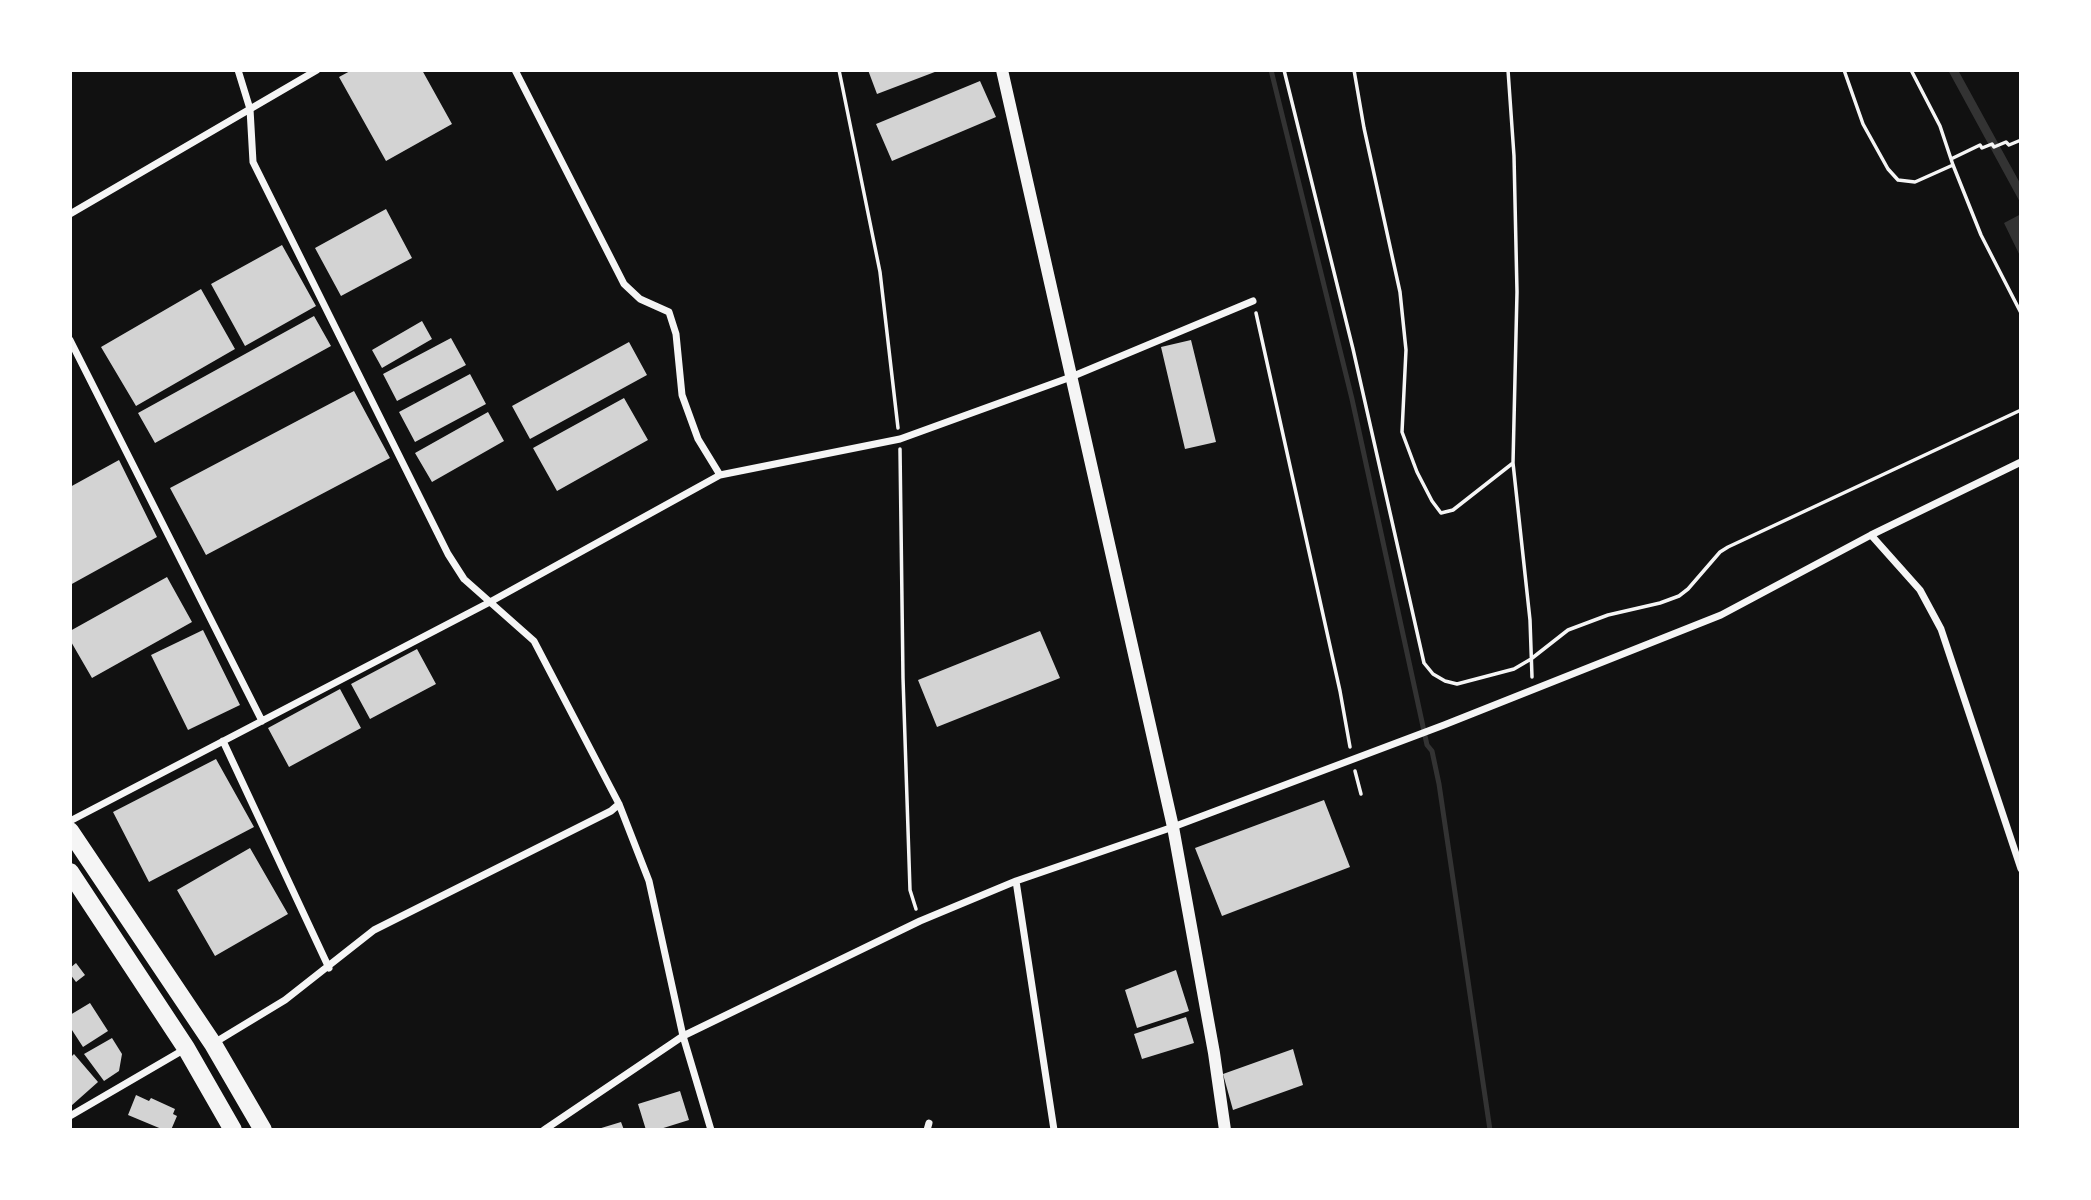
<!DOCTYPE html>
<html>
<head>
<meta charset="utf-8">
<style>
  body { margin:0 }
  #map { position:relative; width:2091px; height:1200px; overflow:hidden; background:#111; font-family:"PT Serif",serif }
  canvas { display:block }
  .frame { position:absolute; inset:0; border:72px solid #fff; pointer-events:none }
</style>
</head>
<body>
<div id="map">
<canvas width="2091" height="1200"></canvas>
<div class="frame"></div>
</div>
<script>
const ctx = document.querySelector('canvas').getContext('2d');
ctx.lineJoin = 'round';
function paint(path, color) { ctx.fillStyle = color; ctx.fill(path, 'evenodd'); }
const toPath = rows => new Path2D(rows.map(r => 'M' + r).join(''));
function strokePath(path, color, width, dash) { ctx.strokeStyle = color; ctx.lineWidth = width; ctx.lineCap = dash ? 'butt' : 'round'; ctx.setLineDash(dash || []); ctx.stroke(path); }
paint(toPath([
  [1948,70,1958,70,2021,185,2021,204],
  [2021,214,2021,258,2004,223]
]), '#333');
strokePath(toPath([
  [1271,70,1352,399,1427,745,1432,751,1439,784,1490,1130]
]), '#333', 5);
paint(toPath([
  [352,70,422,70,452,124,386,161,339,77],
  [868,70,940,70,877,94],
  [980,81,996,117,892,161,876,124],
  [386,209,412,258,341,296,315,248],
  [282,245,316,306,245,346,211,284],
  [201,289,235,349,136,406,101,347],
  [314,316,331,346,155,443,138,413],
  [422,321,432,339,382,368,372,350],
  [451,338,466,365,397,401,383,374],
  [1191,340,1216,442,1185,449,1161,347],
  [629,342,647,375,530,439,512,406],
  [470,374,486,404,415,442,399,412],
  [354,391,390,458,206,555,170,488],
  [624,398,648,440,557,491,533,448],
  [488,412,504,441,432,482,415,453],
  [119,460,157,537,70,585,70,487],
  [167,577,192,622,92,678,70,640,70,631],
  [203,630,240,705,188,730,151,655],
  [1040,631,1060,678,937,727,918,680],
  [417,649,436,684,370,719,351,684],
  [340,689,361,728,289,767,268,728],
  [216,759,254,827,149,882,113,812],
  [1324,800,1350,867,1222,916,1195,848],
  [250,848,288,914,215,956,177,890],
  [76,963,85,975,76,982,70,974,70,968],
  [1176,970,1189,1011,1137,1028,1125,990],
  [90,1003,108,1031,83,1047,70,1027,70,1015],
  [1186,1017,1194,1043,1142,1059,1134,1034],
  [112,1038,122,1054,119,1071,104,1081,84,1054],
  [1293,1049,1303,1085,1233,1110,1223,1074],
  [74,1054,98,1082,71,1106,70,1058],
  [680,1091,689,1120,657,1130,646,1130,638,1104],
  [136,1095,149,1101,151,1098,175,1109,173,1114,177,1116,171,1130,164,1130,128,1115],
  [621,1122,624,1130,598,1130,598,1129]
]), '#d3d3d3');
strokePath(toPath([
  [839,70,880,272,898,428],
  [1284,70,1353,349,1424,663,1433,674,1445,681,1457,684,1514,669,1531,659,1568,630,1608,615,1660,603,1679,596,1688,589,1720,552,1728,547,2021,410],
  [1354,70,1364,128,1400,292,1406,350,1402,432,1417,472,1432,501,1441,513,1453,510,1513,463],
  [1508,70,1514,156,1517,292,1513,463,1530,620,1532,677],
  [1844,70,1863,124,1888,169,1898,180,1915,182,1953,165],
  [1911,70,1940,126,1953,165,1981,235,2021,313],
  [1951,159,1980,145,1982,148,1992,144,1994,147,2006,142,2009,145,2021,140],
  [1256,313,1340,691,1350,747],
  [900,449,903,678,910,890,916,909],
  [1355,771,1361,794]
]), '#f5f5f5', 3.5);
strokePath(toPath([
  [238,70,250,109,253,162,448,554,464,579,534,641,619,804,649,881,683,1036,711,1130],
  [515,70,624,284,640,299,669,312,676,334,682,395,698,439,720,475],
  [70,214,317,70],
  [70,340,262,721],
  [1871,535,1920,590,1941,629,2021,869],
  [223,741,329,968],
  [70,821,490,602,720,475,900,439,1071,377,1253,301],
  [1016,881,1054,1130],
  [214,1043,285,1000,374,930,611,811,619,804],
  [70,1116,185,1049],
  [544,1130,683,1036,920,921,1016,881,1173,827,1444,725,1721,615,1871,535,2021,462],
  [927,1130,929,1123]
]), '#f5f5f5', 7);
strokePath(toPath([
  [1002,70,1173,827,1214,1053,1225,1130]
]), '#f5f5f5', 12);
strokePath(toPath([
  [70,831,213,1044,263,1130],
  [70,872,186,1048,233,1130]
]), '#f5f5f5', 18);
</script>
</body>
</html>
